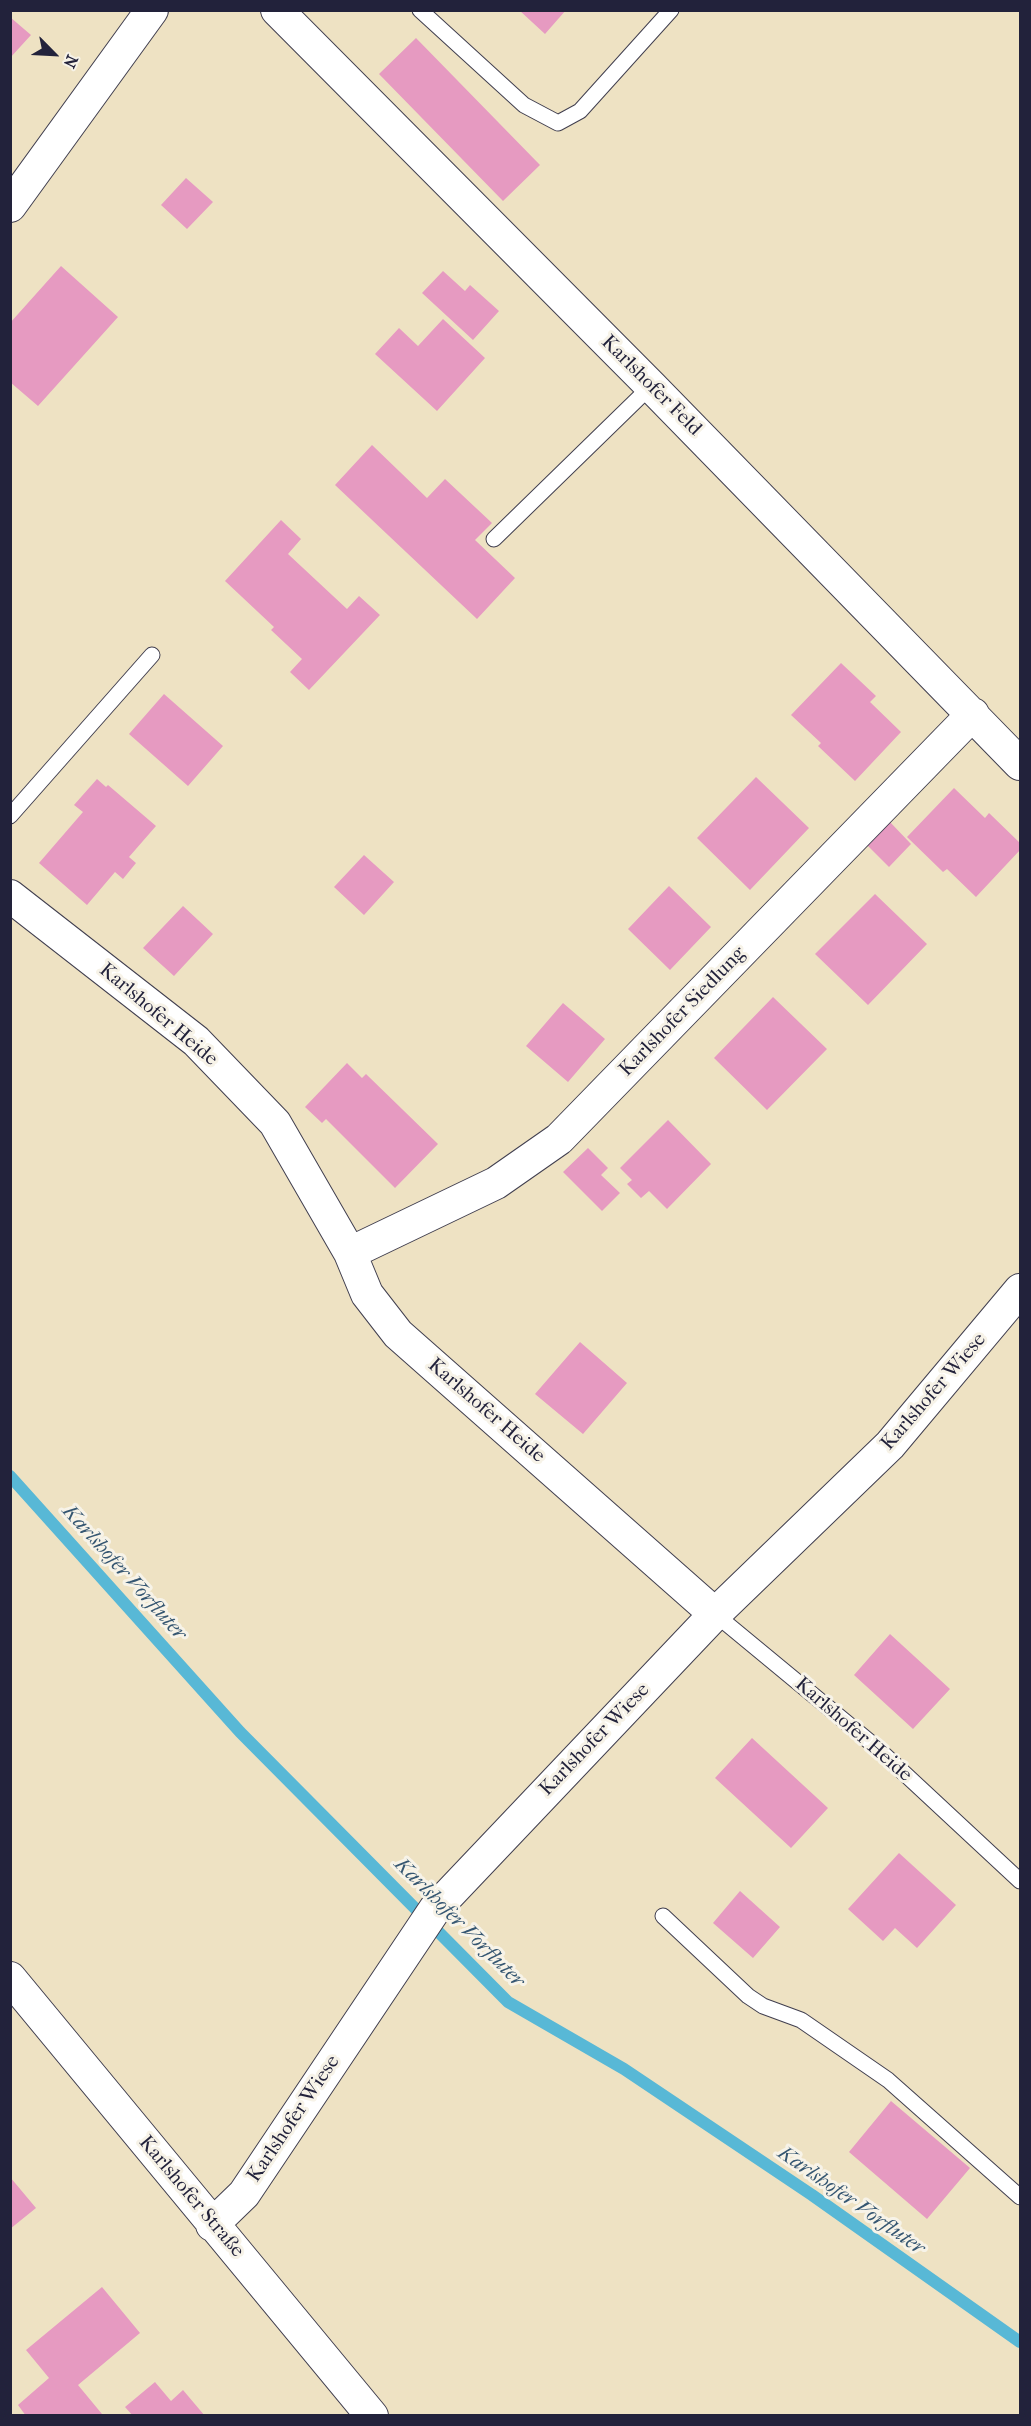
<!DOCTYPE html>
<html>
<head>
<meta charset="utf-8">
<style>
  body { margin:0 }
  #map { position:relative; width:1031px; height:2426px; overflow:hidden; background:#eee2c3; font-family:"IM FELL French Canon",serif }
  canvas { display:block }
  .frame { position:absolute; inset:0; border:12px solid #22223b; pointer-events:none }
  .north { position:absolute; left:24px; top:24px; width:60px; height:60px; -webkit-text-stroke:4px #f7f3e8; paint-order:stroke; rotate:114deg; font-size:16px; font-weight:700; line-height:24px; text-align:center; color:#22223b }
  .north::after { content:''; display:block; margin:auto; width:21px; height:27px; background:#22223b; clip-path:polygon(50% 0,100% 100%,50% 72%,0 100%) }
</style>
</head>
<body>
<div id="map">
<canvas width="1031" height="2426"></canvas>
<div class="frame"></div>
<div class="north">N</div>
</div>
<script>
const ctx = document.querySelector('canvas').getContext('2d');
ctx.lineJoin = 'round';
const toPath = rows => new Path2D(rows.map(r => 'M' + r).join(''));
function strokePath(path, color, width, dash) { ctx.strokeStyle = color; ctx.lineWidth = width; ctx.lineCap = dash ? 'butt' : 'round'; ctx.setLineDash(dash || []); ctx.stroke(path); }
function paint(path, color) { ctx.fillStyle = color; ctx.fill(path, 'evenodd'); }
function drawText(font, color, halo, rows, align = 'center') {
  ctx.font = font + ' "IM FELL French Canon",serif'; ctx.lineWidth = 6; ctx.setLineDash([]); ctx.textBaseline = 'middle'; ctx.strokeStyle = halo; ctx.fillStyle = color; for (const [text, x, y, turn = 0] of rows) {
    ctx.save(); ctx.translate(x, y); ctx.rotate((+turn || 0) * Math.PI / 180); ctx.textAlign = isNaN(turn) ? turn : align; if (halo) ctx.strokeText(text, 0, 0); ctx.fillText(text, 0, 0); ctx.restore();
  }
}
strokePath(toPath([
  [10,1476,240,1732,508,2002,624,2069,812,2195,1020,2342]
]), '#58b8d6', 12);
paint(toPath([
  [519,10,566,10,545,34],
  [10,17,31,35,10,58],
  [416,38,540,165,503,201,379,74],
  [186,178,213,202,187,229,161,205],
  [61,266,118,317,38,406,10,382,10,323],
  [443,271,465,291,470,285,499,311,473,340,422,293],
  [443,319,485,358,437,411,375,354,399,328,418,346],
  [372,445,427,498,445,479,492,523,475,540,515,578,477,619,335,485],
  [281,520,301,539,288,554,347,609,359,596,380,615,309,690,290,672,302,659,271,630,274,627,225,581],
  [841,663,876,696,870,702,901,732,855,781,818,746,821,743,791,715],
  [164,694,223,746,188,786,129,734],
  [756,777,809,828,750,890,697,838],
  [97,779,106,787,108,785,156,826,129,857,136,863,123,879,115,872,87,905,39,863,83,812,74,805],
  [954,788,985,818,989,813,1020,843,1020,850,976,897,947,869,943,872,907,837],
  [889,821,911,844,889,867,866,844],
  [364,855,394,882,364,915,334,887],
  [669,886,711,927,670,970,628,929],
  [875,894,927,944,868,1005,815,954],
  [183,906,213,934,174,976,143,948],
  [773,997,827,1049,767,1110,714,1058],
  [563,1003,605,1039,568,1082,526,1046],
  [347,1063,362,1078,366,1074,438,1144,395,1188,326,1119,322,1123,305,1107],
  [668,1120,711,1164,667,1209,649,1191,641,1198,627,1184,632,1180,620,1168],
  [588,1148,608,1168,601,1175,620,1193,602,1211,563,1172],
  [580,1342,627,1383,583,1434,535,1394],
  [890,1634,950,1689,913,1729,854,1675],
  [752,1738,828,1808,791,1848,715,1778],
  [899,1853,956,1905,917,1948,895,1928,883,1941,848,1909],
  [740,1891,780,1927,753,1958,713,1923],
  [891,2101,970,2168,927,2219,849,2152],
  [10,2177,36,2208,10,2229],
  [102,2287,140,2333,78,2385,102,2414,26,2416,18,2405,49,2378,26,2350],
  [155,2382,171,2401,183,2390,205,2416,133,2416,125,2407]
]), '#e69ac1');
const service = toPath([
  [420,10,524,105,558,123,580,111,671,10],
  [494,539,651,386],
  [10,816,152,655],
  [715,1614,876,1747,1020,1881],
  [663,1916,748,1996,763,2006,801,2020,888,2080,1020,2197]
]);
const minor = toPath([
  [277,10,651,386,1020,764],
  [10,206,152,10],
  [10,896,196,1041,275,1123,350,1253,367,1294,398,1334,715,1614],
  [350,1253,496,1183,559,1139,973,714],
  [10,1978,372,2416],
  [212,2225,244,2194,435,1909,715,1614,890,1445,1020,1290]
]);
strokePath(service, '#413f4f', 17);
strokePath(minor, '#413f4f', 34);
strokePath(service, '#fff', 15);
strokePath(minor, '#fff', 32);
drawText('20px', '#22223b', '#f7f3e8', [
  ["Karlshofer Feld",651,386,45],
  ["Karlshofer Siedlung",683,1012,-46],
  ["Karlshofer Heide",158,1015,40],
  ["Karlshofer Wiese",934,1392,-49],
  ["Karlshofer Heide",486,1411,41],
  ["Karlshofer Heide",853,1730,41],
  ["Karlshofer Wiese",595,1740,-46],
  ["Karlshofer Wiese",294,2119,-56],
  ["Karlshofer Straße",191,2197,50]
]);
drawText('italic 21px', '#355671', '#f7f3e8', [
  ["Karlshofer Vorfluter",124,1573,48],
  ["Karlshofer Vorfluter",459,1923,45],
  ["Karlshofer Vorfluter",851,2201,35]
]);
</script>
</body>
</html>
